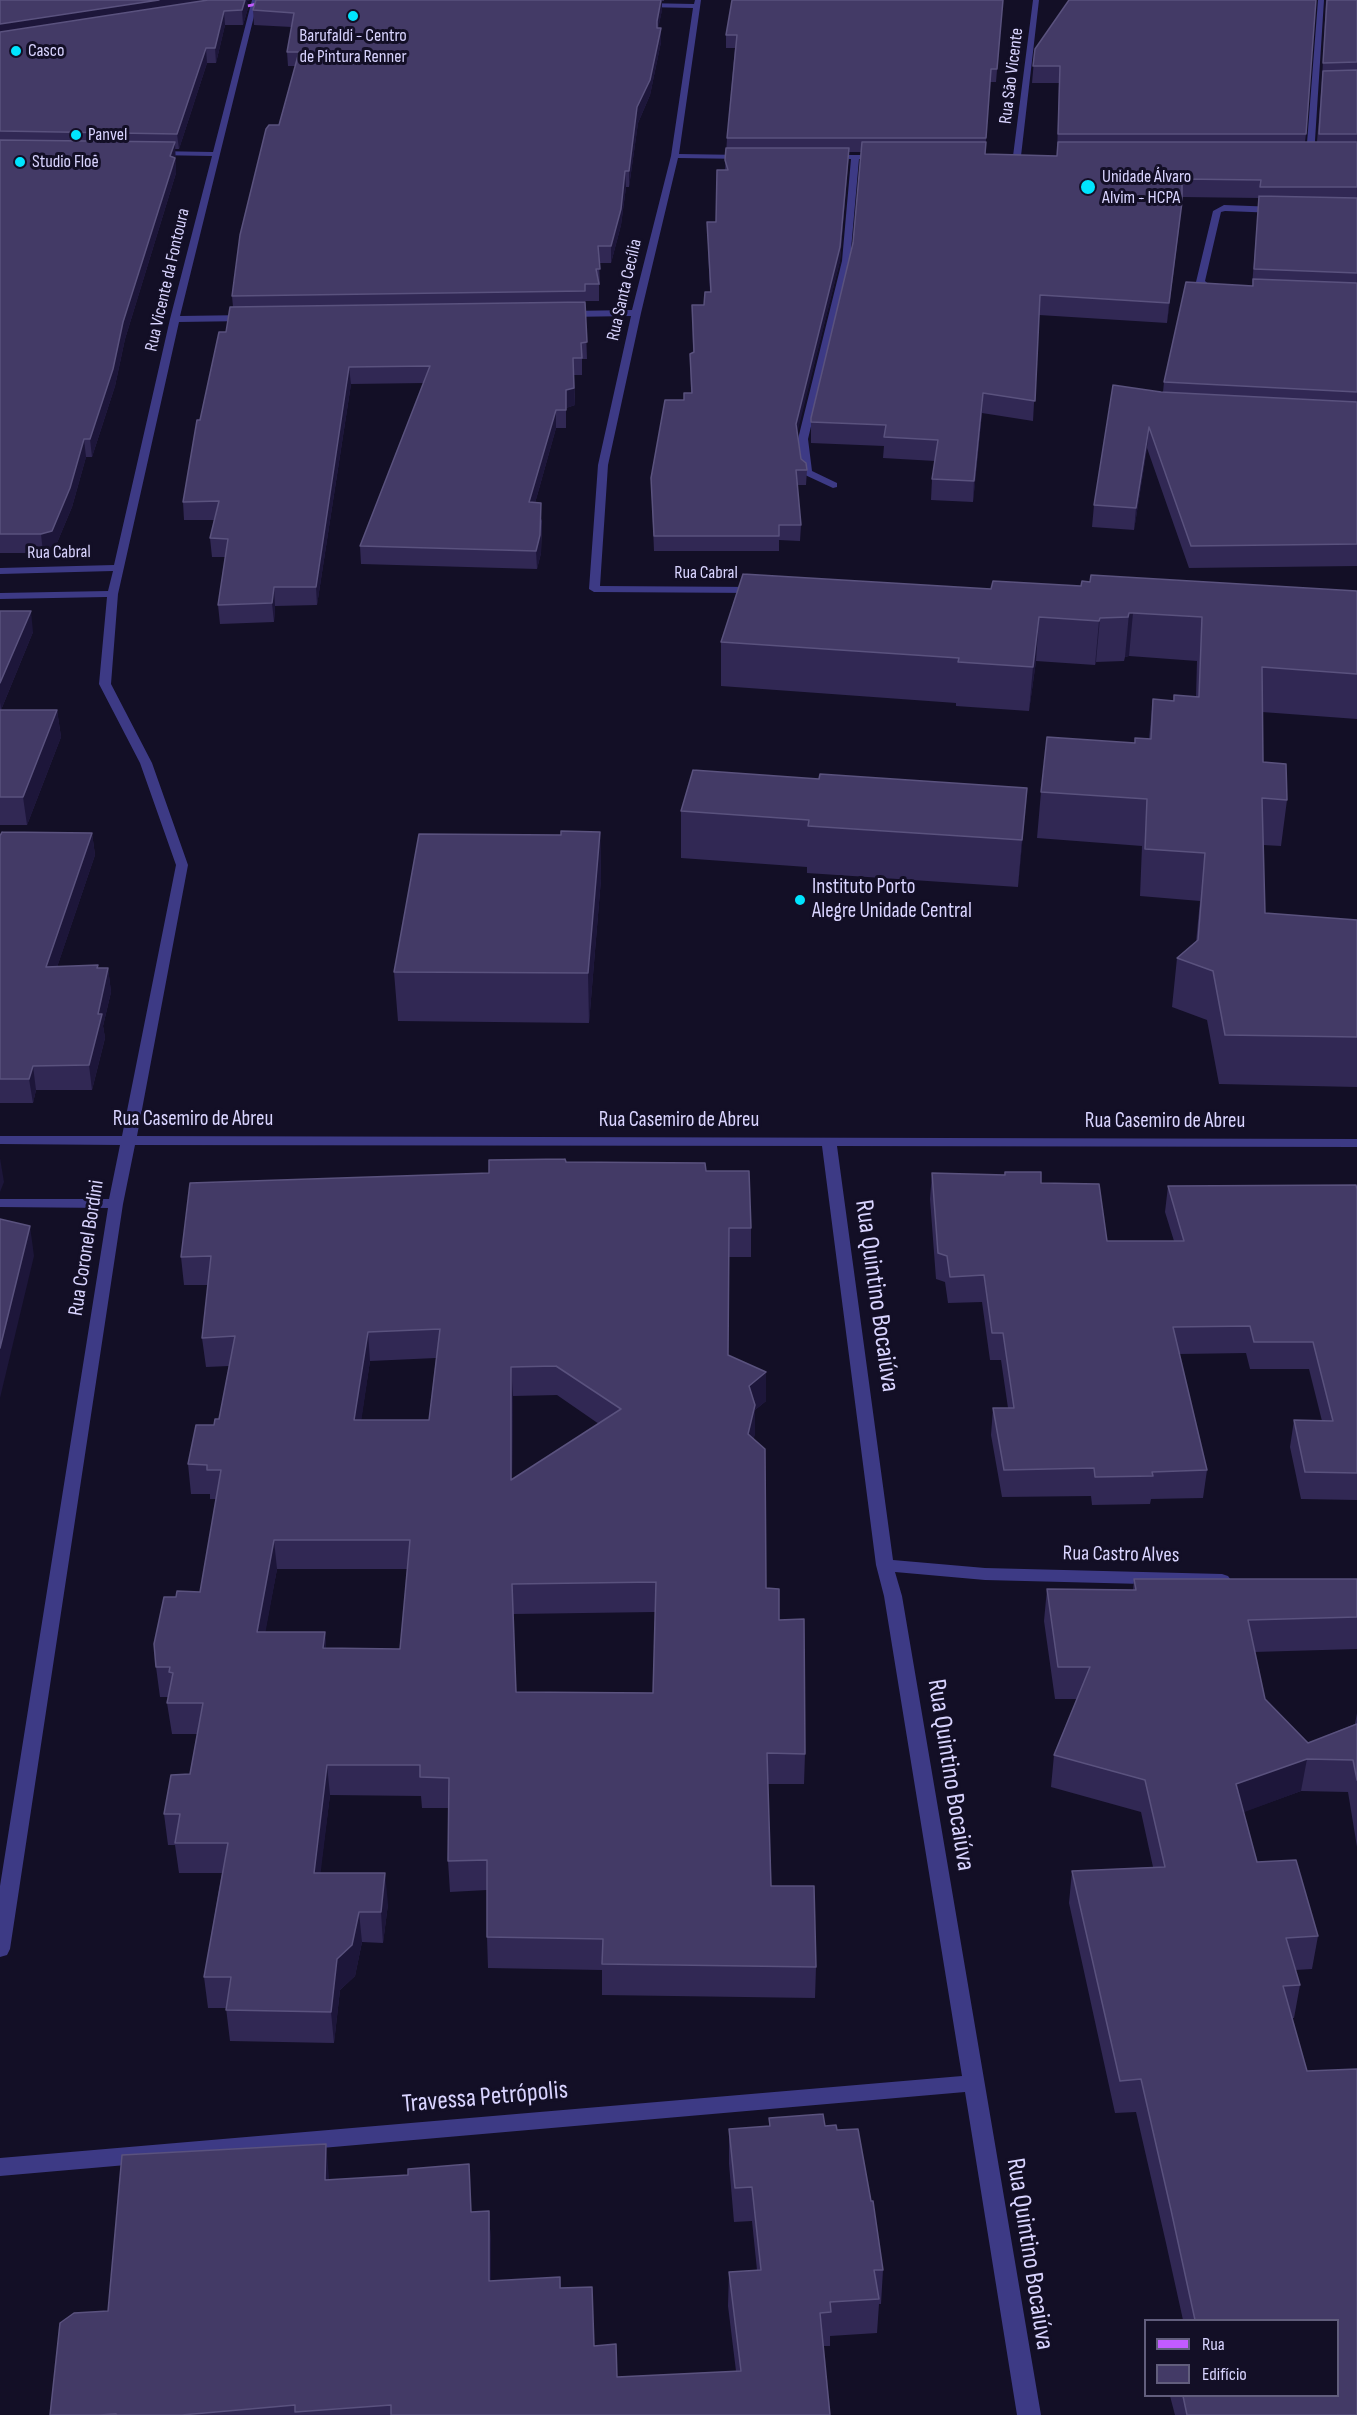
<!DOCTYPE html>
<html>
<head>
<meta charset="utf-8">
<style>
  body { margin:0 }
  #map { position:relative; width:1357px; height:2415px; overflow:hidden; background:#130f26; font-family:"Sofia Sans Condensed",sans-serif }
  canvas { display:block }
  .legend { position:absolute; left:1144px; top:2319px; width:195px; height:78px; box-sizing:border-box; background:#130f26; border:2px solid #625e7d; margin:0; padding:8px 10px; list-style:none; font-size:18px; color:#d9d4ff }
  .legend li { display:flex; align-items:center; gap:12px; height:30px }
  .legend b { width:30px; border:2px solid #625e7d }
</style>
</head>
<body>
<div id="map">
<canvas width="1357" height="2415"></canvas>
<ul class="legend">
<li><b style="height:8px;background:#c25bff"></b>Rua</li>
<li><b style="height:16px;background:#433a66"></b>Edifício</li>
</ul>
</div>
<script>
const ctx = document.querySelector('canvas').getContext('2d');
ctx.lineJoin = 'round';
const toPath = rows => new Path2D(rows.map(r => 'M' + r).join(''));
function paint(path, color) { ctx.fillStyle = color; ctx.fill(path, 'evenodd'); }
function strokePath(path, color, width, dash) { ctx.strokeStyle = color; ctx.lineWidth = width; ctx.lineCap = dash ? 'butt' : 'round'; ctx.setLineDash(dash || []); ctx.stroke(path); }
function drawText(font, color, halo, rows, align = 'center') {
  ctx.font = font + ' "Sofia Sans Condensed",sans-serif'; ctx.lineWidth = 6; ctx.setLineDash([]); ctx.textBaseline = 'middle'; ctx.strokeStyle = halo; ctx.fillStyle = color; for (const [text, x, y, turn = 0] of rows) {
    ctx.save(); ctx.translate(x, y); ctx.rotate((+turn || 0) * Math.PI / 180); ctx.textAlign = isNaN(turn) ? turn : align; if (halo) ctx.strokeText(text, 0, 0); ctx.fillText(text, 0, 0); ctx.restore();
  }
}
paint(toPath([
  [252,0,258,0,180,316,247,315,252,318,247,321,179,322,118,594,111,684,152,763,188,865,137,1136,1357,1139,1357,1147,837,1146,893,1560,985,1568,1222,1574,1228,1576,1231,1580,1228,1584,1222,1586,985,1580,895,1572,902,1596,1041,2415,1017,2415,965,2092,0,2176,0,2158,962,2076,884,1596,876,1565,822,1146,135,1145,123,1204,10,1949,7,1955,0,1957,0,1886,108,1208,0,1207,0,1199,109,1199,120,1145,0,1144,0,1136,122,1136,176,865,140,763,99,684,107,597,0,599,0,593,108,591,113,571,0,574,0,568,114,565,170,319,212,156,155,155,151,153,155,151,213,152,252,0],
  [695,0,701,0,679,154,745,155,749,157,745,159,678,158,641,313,608,465,600,586,757,587,762,590,757,593,594,592,589,589,598,465,631,316,568,317,563,314,568,311,632,310,671,156,693,8,643,7,639,5,643,3,694,4,695,0],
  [1033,0,1039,0,1021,156,1017,158,1013,156,1033,0],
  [1318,0,1324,0,1314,156,1310,158,1306,156,1318,0],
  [829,155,880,155,884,157,880,159,859,159,850,261,808,439,812,471,837,483,837,487,833,488,803,474,798,439,842,261,851,159,826,159,826,155,829,155],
  [1224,205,1277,207,1281,210,1277,213,1225,211,1221,212,1205,281,1213,288,1222,289,1222,293,1219,294,1208,292,1196,282,1213,211,1224,205]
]), '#3d3a85');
paint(toPath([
  [270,0,285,0,229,11,225,9,270,0]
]), '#c25bff');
paint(toPath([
  [0,0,250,0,247,1,248,8,243,25,225,25,216,63,207,63,179,149,175,149,176,173,125,339,115,386,92,457,86,457,72,507,54,550,43,553,0,553],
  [256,0,664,0,664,1,662,1,662,10,658,28,661,28,661,42,650,95,638,123,629,187,626,187,621,225,611,263,599,263,600,285,599,285,599,301,585,301,587,359,582,359,582,375,574,375,575,405,566,408,566,428,556,428,535,503,542,521,541,553,537,569,361,564,360,546,424,383,351,384,317,605,275,606,274,622,220,624,218,605,225,557,212,557,210,538,214,520,184,520,183,502,200,420,233,307,232,296,295,66,288,66,287,52,292,27,254,25,253,10],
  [1003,0,996,82,990,82,985,154,1057,156,1059,83,1032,83,1035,49,1306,134,1305,142,1317,142,1322,80,1326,0,1357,0,1357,566,1189,568,1147,448,1134,530,1092,527,1094,505,1163,392,1164,382,1252,286,1259,198,1182,197,1180,221,1167,323,1039,315,1033,421,982,413,973,502,931,500,932,479,935,461,883,458,884,446,811,443,811,418,853,243,861,152,849,152,840,261,797,432,801,459,807,470,806,485,797,485,801,525,800,541,779,540,779,551,654,551,651,478,684,400,691,393,690,354,693,352,692,305,704,305,710,292,707,222,716,222,725,170,727,138,735,48,726,48,726,35],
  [1081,586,1357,591,1357,719,1262,712,1263,762,1287,800,1281,846,1263,845,1265,913,1357,920,1357,1087,1219,1084,1207,1020,1172,1007,1177,958,1196,942,1200,901,1140,896,1142,846,1037,838,1041,792,1135,743,1149,739,1153,699,1173,701,1174,695,1196,697,1197,661,1129,656,1125,657,1124,661,1096,662,1095,665,1036,661,1029,711,956,706,956,703,721,686,721,642,991,589],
  [0,611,33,632,1,710,57,710,61,737,27,825,0,825],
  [819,779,1027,788,1018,887,807,873,807,867,681,858,681,811],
  [600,832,601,879,589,1023,398,1021,394,972,561,835],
  [92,833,95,855,57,967,108,968,111,992,103,1026,105,1038,92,1090,36,1090,33,1103,0,1103,0,836],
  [566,1162,706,1171,751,1228,751,1257,729,1257,728,1355,766,1372,766,1401,755,1410,755,1434,753,1439,766,1588,779,1620,805,1754,804,1784,768,1784,771,1886,816,1967,815,1998,602,1995,602,1970,488,1968,487,1937,487,1890,450,1892,448,1861,448,1808,422,1808,421,1796,330,1795,320,1873,388,1904,383,1943,362,1942,355,1976,340,1990,334,2043,230,2041,226,2008,208,2008,204,1977,222,1873,179,1873,175,1845,168,1845,164,1814,190,1774,197,1734,172,1734,167,1703,169,1697,160,1697,156,1667,176,1597,200,1592,216,1499,210,1499,210,1494,191,1494,188,1464,219,1419,229,1366,206,1367,202,1338,208,1285,184,1285,181,1257,489,1173],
  [436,1358,429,1420,361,1420,370,1361],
  [557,1395,599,1424,512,1479,513,1396],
  [277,1569,407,1569,400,1649,326,1648,325,1632,265,1632],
  [655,1612,653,1693,516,1692,513,1614],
  [1005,1172,1041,1183,1107,1241,1174,1241,1165,1212,1168,1186,1357,1189,1357,1500,1301,1499,1290,1447,1294,1420,1322,1421,1309,1369,1250,1369,1246,1353,1179,1354,1207,1470,1203,1498,1151,1499,1150,1504,1092,1505,1091,1496,1002,1497,991,1435,993,1408,1008,1408,1001,1360,990,1360,982,1302,948,1303,945,1282,936,1279,930,1199,932,1173,1004,1175],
  [1134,1579,1357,1579,1357,1649,1254,1652,1265,1699,1308,1743,1355,1724,1357,1713,1357,1847,1348,1792,1301,1791,1243,1812,1257,1862,1318,1936,1312,1969,1295,1970,1300,1985,1294,2018,1292,2018,1357,2415,1175,2415,1170,2396,1338,2396,1338,2320,1183,2320,1166,2243,1136,2112,1115,2113,1069,1903,1072,1871,1153,1867,1141,1812,1051,1787,1054,1755,1077,1699,1055,1699,1044,1621,1047,1589,1133,1590],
  [769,2118,825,2126,837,2130,871,2201,883,2270,881,2304,879,2304,877,2333,830,2336,830,2346,823,2346,830,2415,50,2415,108,2311,329,2180,472,2212,489,2211,491,2245,491,2281,560,2277,561,2288,594,2346,617,2377,736,2371,728,2306,729,2272,757,2270,752,2221,734,2222,729,2164,729,2129,769,2126]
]), '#312854');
paint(toPath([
  [159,0,250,0,247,1,248,8,243,25,242,10,245,1,0,38,0,24],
  [661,0,662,0,662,10,657,35,657,21],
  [224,11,225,25,216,63,215,48],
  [661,28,661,42,650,95,638,123,629,187,629,171,637,107],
  [206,48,207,63,179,149,177,134],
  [175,142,176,173,125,339,115,386,92,457,90,439],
  [849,148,840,261,796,438,796,424],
  [625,171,626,187,621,225,611,263,611,246],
  [1182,202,1180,221,1167,323,1169,303],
  [349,367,351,384,317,605,316,587],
  [574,388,575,405,566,408,566,428,566,390],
  [983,393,982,413,973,502,974,481],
  [556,410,556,428,530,521,529,502],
  [1149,427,1147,448,1134,530,1136,508],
  [84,439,86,457,72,507,54,550,43,553,41,534],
  [541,503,541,553,537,569,536,551],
  [274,587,275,606,274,622,272,603],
  [31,611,33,632,1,710,0,702,0,683],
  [1129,613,1133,613,1129,656,1125,657],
  [1039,617,1036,661,1029,711,1033,667],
  [1100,618,1096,662,1095,665,1099,621],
  [57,710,61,737,27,825,23,797],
  [1027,788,1023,835,1018,887,1022,840],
  [600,832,601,879,589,1023,588,973],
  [92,833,95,855,49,991,46,967],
  [108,968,111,992,103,1026,105,1038,92,1090,89,1065,98,1014],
  [33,1066,36,1090,33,1103,29,1079],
  [0,1158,4,1182,0,1192],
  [30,1226,34,1256,0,1398,0,1348],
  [368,1332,370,1361,357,1450,354,1420],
  [511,1367,513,1396,512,1509,511,1480],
  [766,1372,766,1401,755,1410,755,1434,748,1464,749,1386],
  [274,1540,277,1569,260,1662,257,1632],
  [325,1632,327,1663,323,1648],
  [1307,1759,1301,1791,1231,1817,1236,1784],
  [327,1765,330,1795,317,1903,314,1873],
  [385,1873,388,1904,383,1943,381,1912],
  [359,1912,362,1942,355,1976,340,1990,334,2043,331,2012,337,1959],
  [326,2144,329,2178,329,2214,325,2180],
  [489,2211,491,2245,491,2315,489,2281]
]), '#1d163a');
const building = toPath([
  [0,0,159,0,0,24,0,0],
  [208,0,245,0,242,10,224,11,215,48,206,48,177,134,0,131,0,32,208,0],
  [256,0,661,0,657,21,657,28,661,28,650,80,637,107,629,171,625,171,621,209,611,246,598,246,600,269,596,269,599,284,585,284,585,291,232,296,240,235,266,129,269,125,279,125,299,52,287,52,294,13,253,10,256,0],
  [732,0,1003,0,997,69,991,69,986,138,727,138,737,35,726,35,732,0],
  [1069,0,1316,0,1306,134,1058,134,1060,66,1033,66,1035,49,1069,0],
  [1327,0,1357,0,1357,62,1323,63,1327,0],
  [1357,70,1357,134,1319,134,1323,71,1357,70],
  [0,140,175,142,170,156,175,158,123,322,113,369,90,439,84,439,70,488,52,531,41,534,0,534,0,140],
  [862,142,986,142,985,154,1057,156,1058,142,1357,142,1357,187,1260,187,1261,180,1182,179,1182,202,1169,303,1040,295,1035,401,983,393,974,481,932,479,938,440,884,437,886,425,811,422,811,418,853,243,862,142],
  [726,148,849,148,840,247,796,424,801,459,806,463,807,470,796,470,801,525,779,525,779,536,654,536,651,478,665,400,684,400,684,393,692,393,690,354,694,352,692,305,704,305,705,292,711,292,707,222,716,222,717,170,728,170,725,160,726,148],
  [1259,196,1357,198,1357,273,1254,269,1259,196],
  [1253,279,1357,283,1357,392,1164,382,1186,282,1253,286,1253,279],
  [585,302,587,342,581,343,582,358,573,358,574,388,566,390,566,410,556,410,529,502,541,503,540,535,536,551,360,546,430,366,349,367,316,587,274,587,272,603,218,605,228,539,210,538,219,501,183,502,197,420,200,420,219,332,226,332,230,307,585,302],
  [1113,385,1161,392,1357,402,1357,544,1191,546,1149,427,1136,508,1094,505,1113,385],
  [743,574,991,589,993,581,1081,586,1082,581,1090,582,1091,575,1357,591,1357,674,1262,667,1263,762,1286,764,1287,800,1262,798,1265,913,1357,920,1357,1037,1225,1035,1213,971,1177,958,1198,940,1205,853,1145,849,1147,799,1041,792,1047,737,1135,743,1135,738,1151,739,1153,699,1174,701,1174,695,1199,697,1202,617,1133,613,1129,613,1128,617,1100,618,1099,621,1039,617,1033,667,958,662,959,658,721,642,743,574],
  [0,611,31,611,0,683,0,611],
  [0,710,57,710,23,797,0,797,0,710],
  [693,770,819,779,820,774,1027,788,1022,840,808,826,809,820,681,811,693,770],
  [561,831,600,832,588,973,394,972,419,834,561,835,561,831],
  [2,832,92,833,46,967,98,965,97,968,108,968,98,1014,102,1014,89,1065,33,1066,29,1079,0,1079,0,836,2,832],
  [565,1159,566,1162,705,1163,706,1171,749,1171,751,1228,729,1228,728,1355,766,1372,749,1386,755,1405,748,1434,765,1449,766,1588,779,1589,779,1620,804,1619,805,1754,767,1753,771,1886,814,1886,816,1967,602,1964,603,1939,487,1937,487,1860,448,1861,449,1778,420,1777,420,1765,327,1765,314,1873,385,1873,381,1912,359,1912,352,1945,337,1959,331,2012,226,2010,231,1977,204,1977,228,1843,175,1843,180,1814,164,1814,171,1775,190,1774,203,1703,167,1703,173,1673,169,1672,170,1667,156,1667,154,1644,164,1597,176,1597,177,1591,200,1592,221,1470,207,1470,207,1465,188,1464,196,1425,214,1425,215,1419,219,1419,235,1336,202,1338,211,1256,181,1257,190,1183,489,1173,489,1160,565,1159],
  [440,1329,429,1420,354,1420,368,1332,440,1329],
  [556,1366,621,1409,511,1480,511,1367,556,1366],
  [274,1540,410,1540,400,1649,323,1648,325,1632,257,1632,274,1540],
  [656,1582,653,1693,516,1692,512,1584,656,1582],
  [1005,1172,1041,1172,1041,1183,1099,1184,1107,1241,1184,1241,1168,1186,1356,1185,1357,1189,1357,1473,1305,1472,1294,1420,1333,1421,1313,1342,1254,1342,1250,1326,1173,1327,1207,1470,1152,1472,1153,1476,1095,1477,1094,1468,1004,1470,993,1408,1014,1408,1003,1333,992,1333,984,1275,950,1277,947,1256,938,1253,932,1173,1005,1175,1005,1172],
  [0,1219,30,1226,0,1348,0,1219],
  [1134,1579,1357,1579,1357,1617,1248,1620,1265,1699,1308,1743,1357,1724,1357,1780,1353,1760,1307,1759,1236,1784,1257,1862,1296,1860,1318,1936,1286,1938,1300,1985,1283,1986,1307,2071,1357,2069,1357,2415,1187,2415,1183,2396,1338,2396,1338,2320,1195,2320,1171,2210,1141,2079,1120,2081,1072,1871,1165,1867,1145,1780,1054,1755,1090,1667,1058,1667,1047,1589,1136,1590,1134,1579],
  [823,2114,825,2126,836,2125,837,2130,858,2129,871,2201,873,2201,883,2270,874,2270,879,2299,830,2302,831,2312,820,2313,830,2415,391,2415,391,2405,295,2412,295,2405,182,2415,117,2415,116,2414,99,2415,50,2415,60,2323,74,2313,108,2311,122,2155,326,2144,325,2180,408,2175,408,2169,469,2164,471,2212,489,2211,489,2281,560,2277,560,2288,592,2287,594,2346,616,2344,617,2377,741,2371,729,2272,761,2270,752,2187,735,2188,729,2129,770,2126,769,2118,823,2114]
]);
paint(building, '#433a66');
strokePath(building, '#5a527e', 1.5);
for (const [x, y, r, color] of [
  [353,16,6,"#00e5ff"],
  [16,51,6,"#00e5ff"],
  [76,135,6,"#00e5ff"],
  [20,162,6,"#00e5ff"],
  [1088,187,8,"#00e5ff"],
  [800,900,6,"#00e5ff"]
]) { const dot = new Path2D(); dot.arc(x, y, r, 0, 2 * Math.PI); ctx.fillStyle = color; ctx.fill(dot); strokePath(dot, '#130f26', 2); }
drawText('18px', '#d9d4ff', '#130f26', [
  ["Barufaldi - Centro",353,36,"center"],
  ["de Pintura Renner",353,57,"center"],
  ["Casco",28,51],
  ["Panvel",88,135],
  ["Studio Floē",32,162],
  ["Unidade Álvaro",1102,177],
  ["Alvim - HCPA",1102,198]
], 'left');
drawText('18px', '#d9d4ff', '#130f26', [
  ["Rua São Vicente",1012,76,-83],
  ["Rua Vicente da Fontoura",168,280,-77],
  ["Rua Santa Cecília",625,290,-77],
  ["Rua Cabral",59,553,-1],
  ["Rua Cabral",706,573]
]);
drawText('21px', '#d9d4ff', '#130f26', [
  ["Instituto Porto",812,888],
  ["Alegre Unidade Central",812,912]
], 'left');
drawText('21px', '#d9d4ff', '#130f26', [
  ["Rua Casemiro de Abreu",193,1120],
  ["Rua Casemiro de Abreu",679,1121],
  ["Rua Casemiro de Abreu",1165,1122],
  ["Rua Coronel Bordini",87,1248,-81],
  ["Rua Castro Alves",1121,1555,1]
]);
drawText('26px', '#d9d4ff', '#130f26', [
  ["Rua Quintino Bocaiúva",876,1296,82],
  ["Rua Quintino Bocaiúva",950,1775,81],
  ["Travessa Petrópolis",485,2098,-5],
  ["Rua Quintino Bocaiúva",1029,2254,81]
]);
</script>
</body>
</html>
